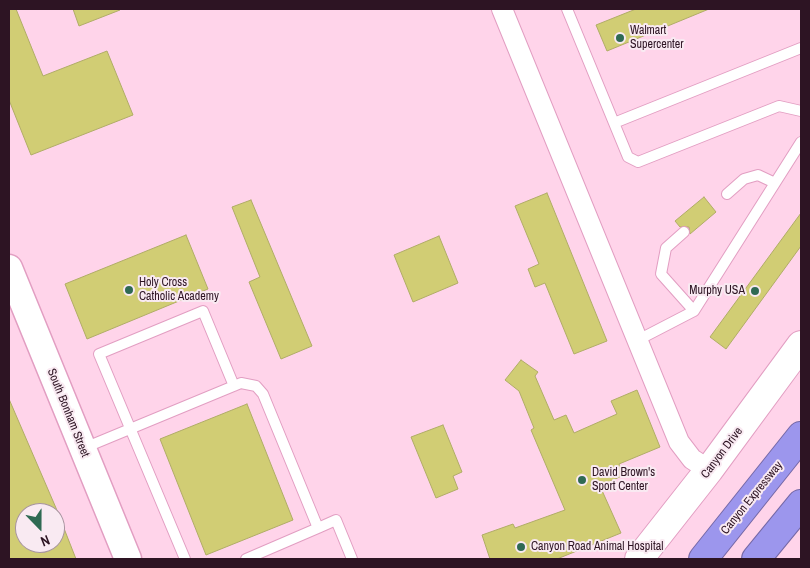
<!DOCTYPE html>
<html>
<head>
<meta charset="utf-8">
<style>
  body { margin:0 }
  #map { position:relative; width:810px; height:568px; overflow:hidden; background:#ffd4ea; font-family:"Archivo Narrow",sans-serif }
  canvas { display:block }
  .frame { position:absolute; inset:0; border:10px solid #2d1423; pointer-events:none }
  .north { position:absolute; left:15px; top:503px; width:50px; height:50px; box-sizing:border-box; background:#f9eaf2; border:1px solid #a7949f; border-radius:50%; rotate:158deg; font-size:14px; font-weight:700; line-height:20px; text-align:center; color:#2d1423 }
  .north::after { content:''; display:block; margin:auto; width:18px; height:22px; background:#2f6a53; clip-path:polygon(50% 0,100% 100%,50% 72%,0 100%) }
</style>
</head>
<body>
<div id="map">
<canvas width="810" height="568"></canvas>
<div class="frame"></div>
<div class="north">N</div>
</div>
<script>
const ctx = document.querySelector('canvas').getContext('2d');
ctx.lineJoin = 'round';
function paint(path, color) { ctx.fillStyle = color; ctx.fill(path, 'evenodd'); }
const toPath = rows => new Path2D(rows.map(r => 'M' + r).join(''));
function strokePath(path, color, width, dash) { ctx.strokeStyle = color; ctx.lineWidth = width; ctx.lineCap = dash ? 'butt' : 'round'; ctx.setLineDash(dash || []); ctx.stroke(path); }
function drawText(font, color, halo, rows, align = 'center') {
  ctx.font = font + ' "Archivo Narrow",sans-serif'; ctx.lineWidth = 4; ctx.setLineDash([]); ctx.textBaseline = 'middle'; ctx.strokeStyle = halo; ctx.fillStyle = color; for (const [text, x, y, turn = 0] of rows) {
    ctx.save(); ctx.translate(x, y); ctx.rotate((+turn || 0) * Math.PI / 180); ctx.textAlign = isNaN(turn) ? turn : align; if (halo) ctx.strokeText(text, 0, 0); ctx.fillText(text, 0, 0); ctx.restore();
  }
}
const building = toPath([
  [9,9,16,9,43,76,107,51,133,115,31,155,9,100,9,9],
  [73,9,120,9,120,10,79,26,73,9],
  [636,9,709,9,607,51,596,25,636,9],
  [547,193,607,341,574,354,545,283,535,287,528,269,539,264,515,206,547,193],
  [704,197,716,212,690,234,689,227,680,227,675,221,704,197],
  [251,200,312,346,281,359,249,282,260,277,232,207,251,200],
  [801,213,801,246,726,349,710,337,801,213],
  [186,235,208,289,87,339,65,284,186,235],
  [439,236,458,283,413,302,394,255,439,236],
  [521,360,538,372,535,376,554,420,566,415,574,433,617,414,611,401,637,390,660,447,619,464,624,475,600,486,621,533,557,559,490,559,482,535,513,524,515,528,565,510,531,430,534,428,519,391,505,380,521,360],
  [9,399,56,508,76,559,9,559,9,399],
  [25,513,55,513,55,543,25,543,25,513],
  [247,404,293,520,206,555,160,439,247,404],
  [443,425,462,472,453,476,458,489,436,498,411,437,443,425]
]);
paint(building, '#d1cd74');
strokePath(building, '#b0ac66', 1);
const service = toPath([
  [567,9,614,123],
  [801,48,614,123,628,157,638,162,779,106,801,111],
  [727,194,744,179,758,175,775,183],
  [684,232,666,248,661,274,694,311],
  [638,340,694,311,801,142],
  [84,448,241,383,256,386,263,394,318,528,246,559],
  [318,528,336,520,352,559],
  [185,559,99,354,203,311,234,386]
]);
const minor = toPath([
  [502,9,679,442,692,459,709,470]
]);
const tertiary = toPath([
  [9,268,128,559]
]);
const secondary = toPath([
  [639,559,709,470,801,345]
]);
const motorway = toPath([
  [703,559,801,436],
  [756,559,801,504]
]);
strokePath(service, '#e29ec2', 12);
strokePath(minor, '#e29ec2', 22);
strokePath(tertiary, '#e29ec2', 29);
strokePath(secondary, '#e29ec2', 30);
strokePath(motorway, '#7568a6', 30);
strokePath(service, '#fff', 10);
strokePath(minor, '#fff', 20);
strokePath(tertiary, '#fff', 26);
strokePath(secondary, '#fff', 28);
strokePath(motorway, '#9c96ed', 28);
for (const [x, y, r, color] of [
  [620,38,5,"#2f6a53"],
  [129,290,5,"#2f6a53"],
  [755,291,5,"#2f6a53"],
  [582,480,5,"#2f6a53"],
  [521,547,5,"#2f6a53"]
]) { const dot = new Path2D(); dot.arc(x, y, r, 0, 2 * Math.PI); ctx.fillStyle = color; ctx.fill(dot); strokePath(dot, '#f9eaf2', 2); }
drawText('12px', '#2d1423', '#f9eaf2', [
  ["Walmart",630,31],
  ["Supercenter",630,45],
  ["Holy Cross",139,283],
  ["Catholic Academy",139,297],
  ["Murphy USA",745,291,"right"],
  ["David Brown's",592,473],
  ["Sport Center",592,487],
  ["Canyon Road Animal Hospital",531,547]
], 'left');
drawText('12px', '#2d1423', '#f9eaf2', [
  ["South Bonham Street",68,413,68],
  ["Canyon Drive",722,453,-53],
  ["Canyon Expressway",752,498,-51]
]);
</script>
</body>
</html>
